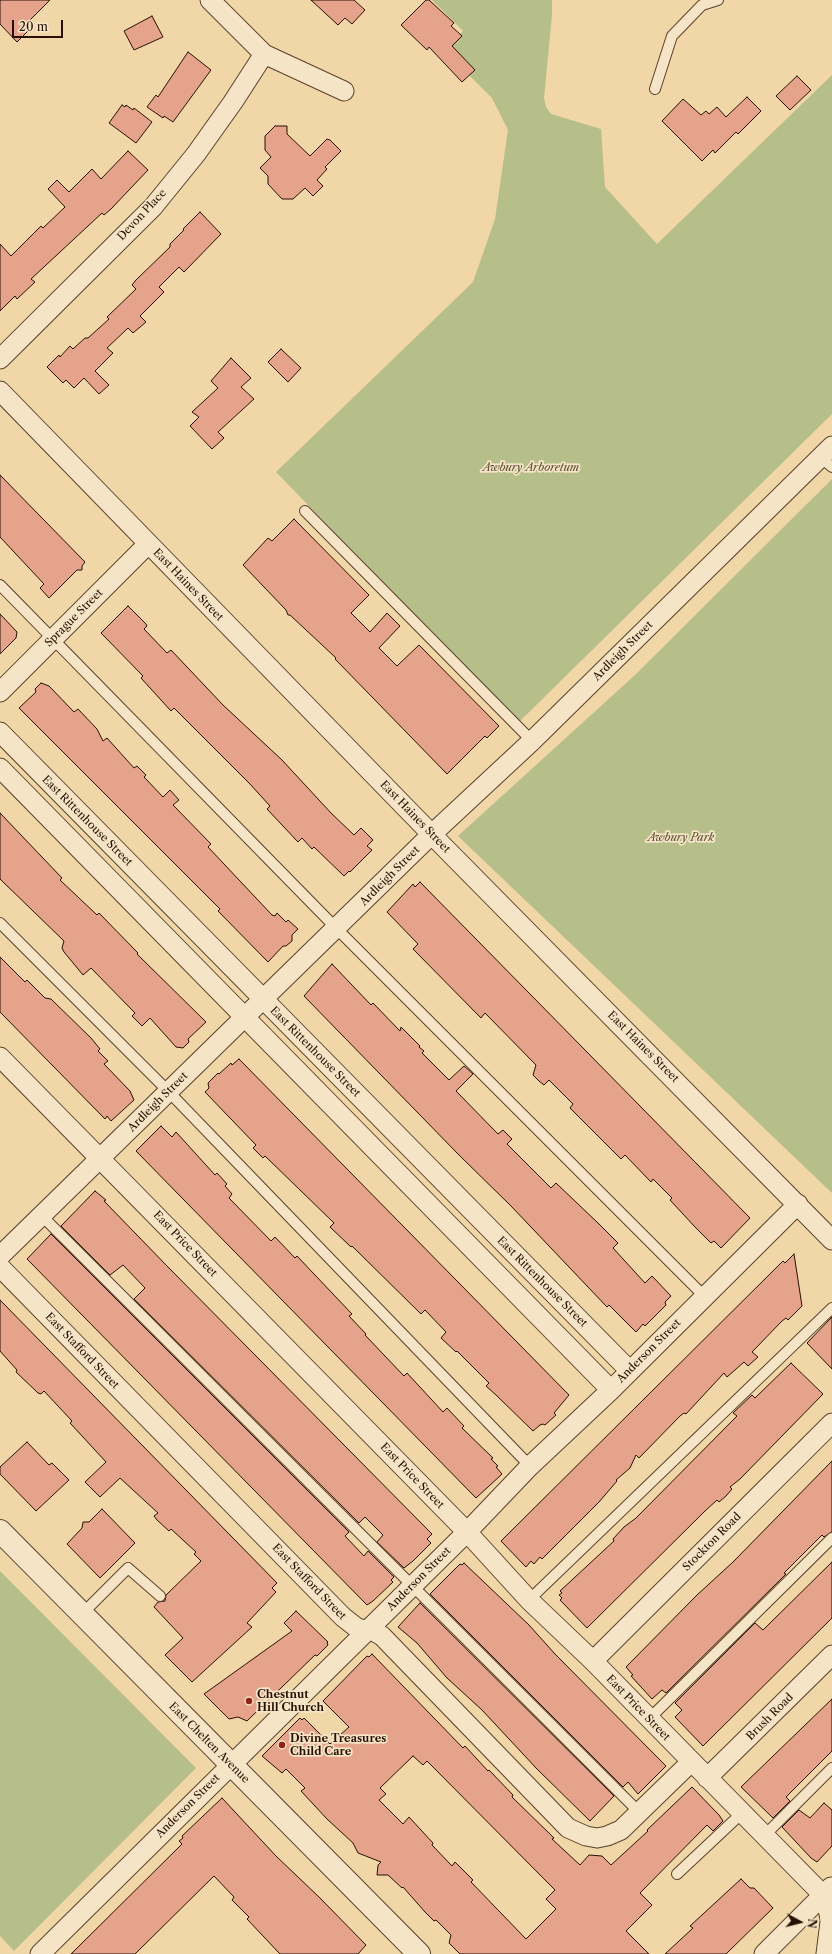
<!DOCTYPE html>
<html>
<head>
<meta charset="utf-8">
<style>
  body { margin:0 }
  #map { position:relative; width:832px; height:1954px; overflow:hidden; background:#f1d6a7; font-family:"Libre Caslon Text",serif }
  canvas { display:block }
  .north { position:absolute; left:780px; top:1902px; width:40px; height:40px; -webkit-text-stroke:3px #f6e4c6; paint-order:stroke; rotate:97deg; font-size:11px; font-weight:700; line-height:16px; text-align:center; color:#281104 }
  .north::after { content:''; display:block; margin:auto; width:14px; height:18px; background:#281104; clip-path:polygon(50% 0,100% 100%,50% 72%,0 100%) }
  .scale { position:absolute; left:12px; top:20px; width:51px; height:18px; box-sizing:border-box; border:2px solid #281104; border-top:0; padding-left:5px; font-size:12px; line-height:14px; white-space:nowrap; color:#281104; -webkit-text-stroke:3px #f6e4c6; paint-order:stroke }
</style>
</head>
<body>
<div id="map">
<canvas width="832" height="1954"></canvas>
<div class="north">N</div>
<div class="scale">20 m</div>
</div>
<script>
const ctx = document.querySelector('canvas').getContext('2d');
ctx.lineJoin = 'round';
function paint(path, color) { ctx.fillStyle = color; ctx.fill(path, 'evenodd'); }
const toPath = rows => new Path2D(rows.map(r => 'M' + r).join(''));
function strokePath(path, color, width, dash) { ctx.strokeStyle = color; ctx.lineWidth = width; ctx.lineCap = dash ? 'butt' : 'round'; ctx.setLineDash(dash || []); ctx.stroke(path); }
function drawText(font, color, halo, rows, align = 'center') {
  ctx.font = font + ' "Libre Caslon Text",serif'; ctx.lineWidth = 3.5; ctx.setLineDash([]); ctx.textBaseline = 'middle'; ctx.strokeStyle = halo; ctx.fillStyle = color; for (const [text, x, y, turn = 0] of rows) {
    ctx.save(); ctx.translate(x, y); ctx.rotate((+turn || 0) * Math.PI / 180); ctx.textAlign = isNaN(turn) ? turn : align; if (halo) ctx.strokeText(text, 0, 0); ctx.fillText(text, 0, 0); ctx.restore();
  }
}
paint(toPath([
  [432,0,552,0,552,15,544,98,546,107,551,114,601,129,605,187,657,244,832,75,832,414,519,722,276,472,473,282,495,219,508,130,492,98,444,50,463,31],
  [832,479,832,1193,458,836,635,675],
  [0,1571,196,1768,14,1951,0,1936]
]), '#b6be8a');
const building = toPath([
  [0,0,50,0,24,26,28,31,17,42,0,24,0,0],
  [311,0,354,0,365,10,352,24,345,18,338,25,311,0],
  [426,0,429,0,454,23,451,26,462,36,452,46,475,70,462,82,429,47,427,50,401,25,426,0],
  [152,16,163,37,134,50,124,31,152,16],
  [188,52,211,70,173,122,164,116,163,118,147,107,156,95,158,97,188,52],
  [797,76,811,90,790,110,776,96,797,76],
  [747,97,761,111,738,134,736,132,715,153,713,150,702,161,662,121,683,99,701,115,706,111,709,114,717,107,726,117,747,97],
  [122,105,125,107,126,105,133,110,134,108,152,122,136,143,109,123,122,105],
  [275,126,287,126,287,134,310,156,327,139,330,140,341,151,325,167,327,169,317,180,323,186,313,196,305,188,293,199,282,199,268,184,268,176,260,168,271,157,265,150,265,136,275,126],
  [128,151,148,170,111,209,104,215,102,213,31,279,35,282,17,299,15,296,0,311,0,244,11,256,41,226,43,228,65,207,48,189,57,180,69,192,92,169,101,179,128,151],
  [200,212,221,234,184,272,179,267,159,287,164,292,140,316,146,322,133,333,128,328,107,348,113,353,95,371,109,385,99,394,84,378,74,388,66,380,63,383,47,367,59,355,60,357,70,346,73,349,85,338,88,338,109,319,107,317,136,289,132,285,136,280,170,247,170,244,184,230,183,229,200,212],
  [281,349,301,368,288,382,268,362,281,349],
  [231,358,251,378,241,387,254,399,218,432,224,438,212,449,190,426,199,417,192,412,218,388,211,381,231,358],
  [0,475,85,562,82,566,82,570,77,570,49,598,40,588,44,584,0,537,0,475],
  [294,519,369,595,351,613,370,632,387,613,400,626,379,648,397,666,419,645,499,726,487,738,485,736,447,774,335,659,336,658,290,615,288,615,286,610,243,565,268,538,272,541,294,519],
  [128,606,146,624,147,626,144,629,167,653,171,650,223,705,282,760,331,813,354,835,361,828,373,840,367,846,372,850,350,872,349,871,344,876,314,847,312,849,302,838,298,842,267,809,270,806,249,783,174,708,171,711,141,678,143,676,101,633,128,606],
  [0,614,17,632,16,638,0,654,0,614],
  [41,683,49,686,74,712,78,709,97,729,103,741,107,738,134,768,137,766,146,775,144,777,163,797,170,790,179,800,173,805,211,844,208,847,272,915,275,916,277,913,286,922,288,920,298,929,292,935,292,941,286,946,283,946,268,962,218,911,220,909,19,708,36,692,35,689,41,683],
  [0,813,62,878,60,880,97,915,99,913,138,953,137,954,206,1022,188,1039,189,1042,183,1048,176,1047,150,1018,142,1026,132,1016,135,1013,91,968,83,975,64,952,62,948,64,941,0,879,0,813],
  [420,882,750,1218,721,1248,714,1241,711,1243,695,1227,670,1200,672,1198,653,1179,651,1182,625,1155,621,1159,570,1108,573,1104,549,1080,544,1085,539,1081,533,1075,536,1065,485,1013,481,1018,413,949,418,944,387,912,413,884,415,887,420,882],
  [0,957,25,982,27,980,45,998,51,999,91,1038,100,1049,98,1051,108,1061,104,1064,130,1091,134,1100,111,1121,107,1116,105,1119,0,1012,0,957],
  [332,964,371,1005,373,1003,400,1031,401,1027,420,1046,419,1047,424,1051,422,1053,449,1080,464,1066,473,1074,456,1091,498,1134,503,1130,512,1139,507,1144,551,1188,556,1183,599,1224,618,1243,613,1248,645,1283,652,1276,671,1296,665,1302,666,1305,645,1326,643,1324,636,1332,609,1305,607,1307,511,1206,458,1154,304,996,332,964],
  [239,1059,569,1395,554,1413,556,1415,545,1425,543,1424,540,1425,533,1431,496,1395,486,1386,489,1383,457,1351,456,1352,441,1338,446,1332,425,1310,421,1314,352,1246,351,1247,330,1227,334,1223,265,1156,263,1158,253,1148,256,1145,205,1092,209,1088,208,1083,218,1073,219,1074,231,1063,232,1065,239,1059],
  [161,1126,172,1137,176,1132,215,1175,217,1173,227,1184,225,1186,232,1194,229,1198,271,1241,275,1237,295,1258,297,1256,314,1274,352,1314,349,1316,366,1334,365,1335,404,1376,407,1373,443,1412,447,1408,464,1426,462,1428,493,1458,491,1459,498,1466,496,1467,502,1474,501,1475,476,1498,184,1200,136,1151,161,1126],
  [95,1191,106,1200,104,1201,168,1267,432,1534,427,1539,431,1543,413,1561,404,1568,377,1542,383,1535,365,1517,359,1523,134,1299,145,1288,123,1265,110,1275,61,1226,95,1191],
  [51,1234,349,1532,345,1536,364,1556,368,1551,394,1577,391,1580,393,1582,373,1601,367,1605,27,1259,51,1234],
  [794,1254,802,1306,788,1320,786,1318,782,1321,752,1352,758,1357,748,1366,744,1362,727,1377,724,1373,686,1414,684,1413,680,1416,639,1458,636,1455,630,1468,616,1480,617,1481,599,1502,542,1559,540,1557,534,1564,531,1561,526,1567,525,1566,501,1541,783,1261,785,1263,794,1254],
  [0,1300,277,1583,272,1588,276,1592,247,1623,252,1627,192,1682,165,1655,183,1638,154,1607,158,1602,165,1601,166,1595,201,1561,194,1554,196,1552,171,1529,169,1531,157,1520,154,1516,158,1513,120,1478,100,1497,85,1482,106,1462,70,1423,72,1421,44,1391,41,1394,38,1393,16,1372,17,1370,0,1351,0,1300],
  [832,1317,832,1369,807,1343,832,1317],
  [791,1363,823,1394,740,1479,730,1487,732,1489,726,1496,719,1502,717,1500,705,1511,587,1628,560,1600,562,1598,559,1595,562,1593,560,1591,614,1541,613,1539,624,1527,636,1518,737,1416,733,1413,752,1395,755,1398,791,1363],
  [27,1442,49,1465,52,1463,69,1480,36,1511,0,1474,0,1467,27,1442],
  [832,1461,832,1532,824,1537,822,1535,784,1573,786,1574,666,1693,662,1690,652,1699,631,1676,633,1675,626,1667,697,1595,733,1562,832,1461],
  [102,1509,135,1543,100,1578,67,1544,82,1528,83,1522,89,1522,102,1509],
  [832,1562,832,1618,703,1746,675,1717,682,1710,675,1703,755,1623,763,1630,832,1562],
  [464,1563,529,1625,555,1654,666,1766,638,1794,628,1782,623,1787,430,1594,460,1564,462,1565,464,1563],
  [420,1603,614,1796,590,1821,537,1769,482,1710,447,1678,417,1643,398,1627,420,1603],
  [296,1611,328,1642,327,1643,328,1645,317,1656,315,1655,247,1721,238,1717,229,1719,204,1694,292,1631,284,1623,296,1611],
  [372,1654,463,1748,465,1746,488,1771,489,1770,513,1795,512,1797,554,1838,552,1839,580,1865,589,1855,602,1856,611,1865,648,1831,647,1830,692,1787,719,1815,723,1821,713,1831,707,1825,640,1893,652,1905,626,1931,649,1954,460,1954,449,1943,451,1935,436,1920,434,1921,425,1912,403,1887,402,1888,388,1875,377,1875,378,1865,381,1862,358,1853,353,1843,327,1819,301,1791,305,1788,286,1769,282,1773,262,1756,300,1718,302,1720,304,1718,330,1744,349,1727,323,1701,367,1656,369,1657,372,1654],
  [413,1756,423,1765,427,1761,555,1890,546,1899,556,1909,526,1939,471,1882,473,1880,455,1862,452,1866,432,1845,433,1843,409,1817,403,1824,379,1800,386,1794,380,1788,413,1756],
  [832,1699,832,1751,786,1797,790,1801,773,1818,741,1787,832,1699],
  [222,1798,276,1856,320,1898,366,1945,358,1954,280,1954,247,1919,249,1917,232,1900,234,1897,214,1876,135,1954,71,1954,182,1844,179,1841,183,1838,182,1836,222,1798],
  [824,1803,832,1810,832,1846,817,1862,811,1858,782,1827,799,1810,810,1818,824,1803],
  [741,1879,750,1888,754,1888,773,1908,726,1954,665,1954,693,1928,690,1926,741,1879]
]);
paint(building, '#e4a38a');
strokePath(building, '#281104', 1);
const service = toPath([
  [655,89,672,36,702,5,718,0],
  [820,457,832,467],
  [305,511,532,741],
  [0,585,336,928,704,1296],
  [0,923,168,1091,530,1466],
  [41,1215,639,1812],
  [529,1600,832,1308],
  [82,1614,128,1568,160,1596],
  [649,1719,832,1538],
  [764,1836,832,1768],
  [677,1874,742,1813]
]);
const minor = toPath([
  [210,0,264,54,344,91],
  [0,359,153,207,196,154,233,102,264,54],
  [0,391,445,848,832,1240],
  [0,692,148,544],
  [0,732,630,1371],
  [0,768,611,1390],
  [0,1057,467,1532,529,1600,593,1661,823,1895,829,1913,830,1922,826,1954],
  [0,1256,432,834,532,741,832,446],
  [0,1267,343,1617,357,1628,375,1632,382,1636,568,1828,586,1836,597,1838,607,1836,621,1830,691,1762],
  [593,1661,832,1423],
  [707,1778,832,1655],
  [40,1954,467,1532,530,1466,611,1390,798,1204],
  [764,1954,831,1887]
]);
const tertiary = toPath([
  [0,1531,419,1954]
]);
strokePath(service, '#5a422d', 12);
strokePath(minor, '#5a422d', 21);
strokePath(tertiary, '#5a422d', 24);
strokePath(service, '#f6e4c6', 10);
strokePath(minor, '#f6e4c6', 19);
strokePath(tertiary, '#f6e4c6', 22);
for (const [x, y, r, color] of [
  [249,1701,4,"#8f2418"],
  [282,1745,4,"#8f2418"]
]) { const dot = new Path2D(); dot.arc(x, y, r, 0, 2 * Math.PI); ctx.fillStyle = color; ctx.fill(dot); strokePath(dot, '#f6e4c6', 1.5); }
drawText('11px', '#281104', '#f6e4c6', [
  ["Devon Place",142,215,-47],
  ["East Haines Street",188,585,46],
  ["Sprague Street",74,618,-45],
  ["Ardleigh Street",623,651,-45],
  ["East Haines Street",415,817,46],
  ["East Rittenhouse Street",87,821,45],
  ["Ardleigh Street",390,876,-45],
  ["East Haines Street",643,1047,45],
  ["East Rittenhouse Street",315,1052,45],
  ["Ardleigh Street",158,1102,-45],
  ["East Price Street",185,1244,46],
  ["East Rittenhouse Street",542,1282,45],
  ["East Stafford Street",82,1351,46],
  ["Anderson Street",649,1351,-45],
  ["East Price Street",412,1476,46],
  ["Stockton Road",712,1542,-45],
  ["Anderson Street",419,1579,-45],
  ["East Stafford Street",309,1582,46],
  ["East Price Street",638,1708,46],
  ["Brush Road",770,1717,-45],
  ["East Chelten Avenue",209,1743,45],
  ["Anderson Street",188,1806,-45]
]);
drawText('italic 11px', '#5a4e33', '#f6e4c6', [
  ["Awbury Arboretum",531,468],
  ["Awbury Park",681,838]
]);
drawText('bold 11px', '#281104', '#f6e4c6', [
  ["Chestnut",257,1695],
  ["Hill Church",257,1708],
  ["Divine Treasures",290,1739],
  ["Child Care",290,1752]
], 'left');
</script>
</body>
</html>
